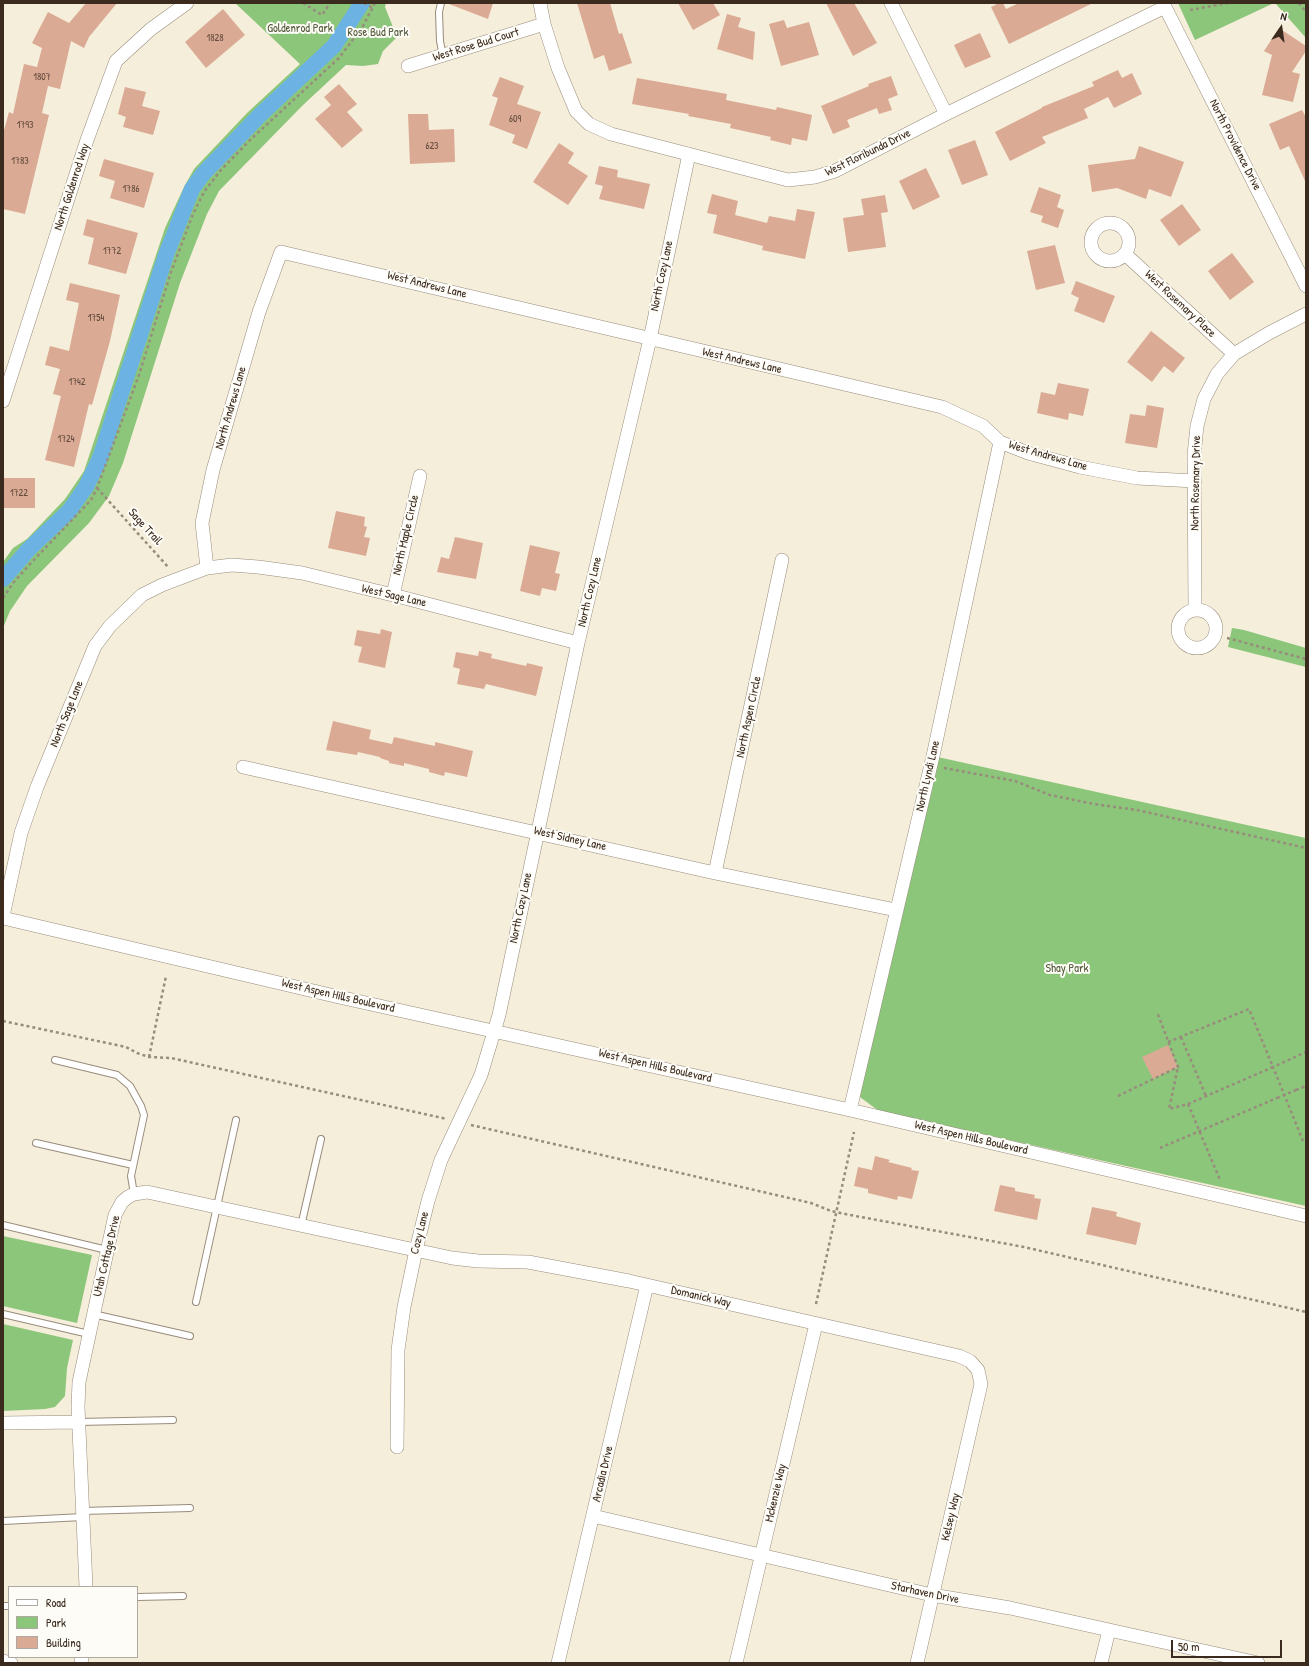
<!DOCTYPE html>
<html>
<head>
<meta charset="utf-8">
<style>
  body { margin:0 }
  #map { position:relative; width:1309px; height:1666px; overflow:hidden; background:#f5eeda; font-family:"Patrick Hand",sans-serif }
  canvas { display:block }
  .frame { position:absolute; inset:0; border:4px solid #3b2a1e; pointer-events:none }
  .legend { position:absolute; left:8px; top:1586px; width:130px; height:72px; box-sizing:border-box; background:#fdfcf7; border:1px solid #afa8a0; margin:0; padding:5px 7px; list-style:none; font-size:12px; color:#3b2a1e }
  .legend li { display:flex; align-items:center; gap:8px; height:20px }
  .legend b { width:20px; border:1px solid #afa8a0 }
  .north { position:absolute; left:1261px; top:8px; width:40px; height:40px; -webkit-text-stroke:3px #fdfcf7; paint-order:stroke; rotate:13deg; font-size:11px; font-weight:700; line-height:16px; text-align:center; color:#3b2a1e }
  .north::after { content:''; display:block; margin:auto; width:14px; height:18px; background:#3b2a1e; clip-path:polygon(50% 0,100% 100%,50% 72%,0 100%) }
  .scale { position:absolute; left:1171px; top:1640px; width:111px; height:18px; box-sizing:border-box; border:2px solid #3b2a1e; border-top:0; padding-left:5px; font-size:12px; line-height:14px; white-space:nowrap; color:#3b2a1e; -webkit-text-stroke:3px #fdfcf7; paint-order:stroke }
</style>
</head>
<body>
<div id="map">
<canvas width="1309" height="1666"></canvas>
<div class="frame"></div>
<ul class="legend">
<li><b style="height:5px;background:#fff"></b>Road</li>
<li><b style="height:11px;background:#8cc67b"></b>Park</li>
<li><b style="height:11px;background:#daaa94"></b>Building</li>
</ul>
<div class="north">N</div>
<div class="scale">50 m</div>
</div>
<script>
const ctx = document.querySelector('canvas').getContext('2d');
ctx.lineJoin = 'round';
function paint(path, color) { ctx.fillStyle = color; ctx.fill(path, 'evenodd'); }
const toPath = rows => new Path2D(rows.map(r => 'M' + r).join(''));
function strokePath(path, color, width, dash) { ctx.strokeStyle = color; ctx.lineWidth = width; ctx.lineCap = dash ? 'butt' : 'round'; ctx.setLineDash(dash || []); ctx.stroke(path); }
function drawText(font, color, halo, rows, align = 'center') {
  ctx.font = font + ' "Patrick Hand",sans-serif'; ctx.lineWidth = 4; ctx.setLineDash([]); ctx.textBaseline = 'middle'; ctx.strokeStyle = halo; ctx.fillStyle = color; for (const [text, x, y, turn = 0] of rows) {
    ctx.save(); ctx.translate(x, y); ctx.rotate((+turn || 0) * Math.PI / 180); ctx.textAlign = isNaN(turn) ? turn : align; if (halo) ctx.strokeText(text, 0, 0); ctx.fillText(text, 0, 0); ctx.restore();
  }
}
paint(toPath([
  [235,3,386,3,385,7,397,37,383,51,378,64,363,66,346,65,302,106,219,191,207,214,180,283,123,463,109,496,89,523,27,586,10,611,3,628,3,562,13,548,27,539,65,499,84,471,165,228,184,187,194,169,247,113,300,64],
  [1178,3,1274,3,1195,40],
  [1275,3,1306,3,1306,38],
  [1232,628,1244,630,1306,648,1306,667,1228,647],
  [933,756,1306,838,1306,1206,879,1111,853,1092],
  [3,1236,92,1255,77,1323,3,1306],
  [3,1324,73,1340,67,1368,65,1396,55,1407,45,1409,3,1411]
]), '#8cc67b');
strokePath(toPath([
  [3,579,29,549,69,511,86,487,100,458,166,255,192,189,203,174,260,115,334,46,362,3]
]), '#6cb3e3', 16);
paint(toPath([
  [86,3,117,3,89,37,84,48,71,41,60,89,48,86,42,113,49,115,25,214,3,209,3,134,9,112,13,114,24,64,37,67,42,48,32,43,48,12,69,23],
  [449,3,493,3,488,19,449,4],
  [577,3,610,3,619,34,622,33,632,63,609,71,604,55,594,59],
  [678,3,713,3,720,15,693,30],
  [826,3,854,3,877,43,853,56],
  [999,3,1003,3,1006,9,1019,3,1093,3,1009,44,991,7],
  [223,9,245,35,206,68,185,42],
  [727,14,741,18,738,27,755,32,753,60,717,49],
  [784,20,787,28,809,22,819,55,781,66,769,24],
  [1279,28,1306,46,1306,51,1292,72,1300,74,1293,102,1262,95,1272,55,1264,51],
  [980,33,991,57,965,68,954,45],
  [1118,70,1122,78,1132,73,1142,94,1114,108,1108,97,1084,109,1088,118,1042,137,1046,143,1010,161,995,132,1042,108,1042,107,1094,86,1092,82],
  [891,76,898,95,888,99,892,110,879,114,877,108,847,120,850,127,833,134,821,106,869,86,868,84],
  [500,77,524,86,517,104,541,112,527,149,512,143,515,135,489,125,498,98,492,96],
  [637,78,727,94,726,100,776,110,777,107,812,115,807,141,792,138,791,145,770,140,771,137,730,128,731,124,688,116,689,114,632,104],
  [339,84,357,104,347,112,363,130,342,148,315,119,331,105,324,97],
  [125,87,146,92,142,106,160,111,153,135,123,127,126,117,118,114],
  [1302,110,1306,117,1306,183,1289,146,1280,150,1269,124],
  [408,114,428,114,429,130,454,129,455,162,410,164],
  [975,140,988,175,962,185,948,150],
  [559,143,574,153,568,163,588,176,568,205,533,182],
  [1139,146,1184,162,1171,197,1149,189,1146,199,1117,188,1092,192,1088,165,1135,159],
  [104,159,154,173,144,208,110,198,115,181,99,176],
  [599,166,618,170,617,177,650,184,644,209,599,199,603,186,595,184],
  [926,168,940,197,913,210,899,181],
  [1039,187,1061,195,1057,207,1064,210,1058,228,1041,222,1043,216,1030,212],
  [712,194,738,201,735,215,767,223,769,216,795,221,797,209,815,212,805,259,762,250,763,246,713,233,717,215,707,213],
  [885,195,888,212,881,213,886,247,848,252,843,218,864,215,861,199],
  [1182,204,1201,230,1179,246,1160,220],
  [87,219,138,233,126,274,88,264,94,238,83,235],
  [1055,245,1065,283,1036,290,1027,251],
  [1232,253,1254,282,1230,300,1208,271],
  [1076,281,1115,296,1104,323,1074,311,1079,298,1071,294],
  [70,283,120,295,110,341,92,405,89,404,74,467,45,460,61,396,53,394,60,369,45,365,50,346,69,351,79,303,66,300],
  [1151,331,1185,358,1173,373,1164,366,1152,382,1127,362],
  [1058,383,1089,389,1083,416,1069,413,1068,420,1037,413,1041,392,1055,395],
  [1147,405,1164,408,1157,448,1125,443,1130,414,1145,416],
  [3,478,35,478,35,508,3,508],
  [336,511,365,517,364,526,367,527,364,537,370,538,366,556,328,548],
  [455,537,483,543,476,579,437,572,441,557,449,559],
  [530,545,560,552,555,573,560,574,556,591,542,588,540,596,520,591],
  [381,629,392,632,385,668,358,662,362,647,354,645,357,630,380,634],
  [479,651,492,654,491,658,526,666,527,663,543,667,536,696,486,684,484,689,457,684,460,669,453,667,456,652,478,656],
  [333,721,371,730,369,739,392,744,394,737,435,746,435,742,473,751,467,777,445,772,444,776,429,772,429,769,404,763,404,766,389,763,389,761,380,758,380,757,358,752,357,755,326,750],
  [1168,1045,1178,1067,1153,1079,1142,1057],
  [875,1156,890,1160,888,1162,912,1168,911,1170,919,1171,912,1199,898,1196,897,1200,868,1193,868,1189,854,1186,858,1167,872,1170],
  [1000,1185,1015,1188,1015,1191,1035,1195,1034,1198,1041,1199,1037,1220,994,1211],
  [1092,1207,1117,1212,1116,1216,1141,1223,1136,1245,1086,1234]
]), '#daaa94');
const lane = toPath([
  [441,3,439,12,440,41,443,56],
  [55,1060,117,1075,130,1086,141,1106,144,1115,131,1176,134,1194],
  [36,1143,133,1165],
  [3,1225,107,1250],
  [301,1226,321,1139],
  [196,1302,236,1120],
  [3,1314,89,1334],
  [93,1314,190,1336],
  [78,1422,173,1420],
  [82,1511,190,1508],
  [3,1521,83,1517],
  [137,1597,183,1596],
  [3,1606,9,1606]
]);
const street = toPath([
  [540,3,544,24,558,68,576,111,589,124,611,134,788,180,815,177,835,171,946,114,1165,7],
  [891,3,946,114],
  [1163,3,1306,286],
  [408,66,544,24],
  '1091 242a19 19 0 1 1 38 0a19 19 0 1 1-38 0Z',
  [1125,254,1234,354],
  [3,401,87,140,116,61,151,29,187,3],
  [207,568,202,523,213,470,259,312,281,252,942,407,983,426,1000,442,1028,453,1080,467,1137,478,1195,481],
  [393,595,420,476],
  [1195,609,1194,455,1197,426,1204,399,1217,374,1234,354,1269,333,1306,314],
  '1178 629a19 19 0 1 1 38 0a19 19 0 1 1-38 0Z',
  [243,767,715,873,896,910],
  [715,873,782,560],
  [3,916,21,833,37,787,95,646,110,626,142,595,162,585,207,568,232,565,258,567,302,573,393,595,578,643],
  [3,918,339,997,850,1110,1306,1216],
  [850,1110,933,756,1000,442],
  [3,1423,78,1422],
  [397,1447,398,1350,404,1307,416,1250,428,1201,441,1160,481,1075,499,1015,578,643,650,339,689,154],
  [593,1516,932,1595,1010,1608,1258,1663],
  [86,1587,78,1407,79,1382,115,1215,122,1202,128,1197,134,1194,147,1192,452,1258,478,1261,528,1262,629,1281,959,1356,970,1361,978,1370,981,1384,917,1663],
  [3,1661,11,1663],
  [81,1663,82,1657],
  [558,1663,647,1285],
  [736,1663,816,1324],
  [1101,1663,1109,1630]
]);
strokePath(lane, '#988c7c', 8);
strokePath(street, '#988c7c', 14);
strokePath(toPath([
  [303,3,322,15,330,3],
  [364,3,373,8],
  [1299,3,1306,12],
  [1190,10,1228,3],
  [97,488,169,568],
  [3,598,13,583,29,565,91,500,97,488,139,375,171,272,193,214,204,192,220,171,250,140,339,58,363,26,375,3],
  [1227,638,1306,659],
  [944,768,1015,781,1050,795,1094,804,1137,810,1306,848],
  [3,1021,126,1047,137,1053,149,1057,171,1058,447,1119],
  [1181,1037,1206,1096],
  [1168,1042,1249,1009,1273,1067,1188,1104,1169,1109,1178,1067],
  [149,1057,166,976],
  [1296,1090,1306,1086],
  [1118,1096,1178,1067,1157,1012],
  [1188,1104,1220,1180],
  [471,1125,811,1203,831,1211,850,1215,1024,1247,1306,1312],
  [1303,1141,1273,1067,1306,1052],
  [1160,1148,1277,1098],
  [816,1304,854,1132]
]), '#988c7c', 2.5, [3, 3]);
strokePath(lane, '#fff', 6);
strokePath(street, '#fff', 13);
strokePath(toPath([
  [1277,1098,1296,1090]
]), '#988c7c', 2.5, [3, 3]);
drawText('10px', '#634a3c', null, [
  ["1828",215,38],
  ["1807",42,77],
  ["609",515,119],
  ["1793",25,125],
  ["623",432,146],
  ["1783",20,161],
  ["1786",131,189],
  ["1772",112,251],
  ["1754",96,318],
  ["1742",77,382],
  ["1724",66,439],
  ["1722",19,493]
]);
drawText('12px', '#53593a', '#fdfcf7', [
  ["Goldenrod Park",300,29],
  ["Rose Bud Park",378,33],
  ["Shay Park",1067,969]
]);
drawText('12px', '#3b2a1e', '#fdfcf7', [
  ["West Rose Bud Court",476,45,-17],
  ["North Providence Drive",1235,145,63],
  ["West Floribunda Drive",868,153,-26],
  ["North Goldenrod Way",72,187,-72],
  ["North Cozy Lane",662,276,-78],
  ["West Andrews Lane",427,285,14],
  ["West Rosemary Place",1180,304,43],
  ["West Andrews Lane",742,361,13],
  ["North Andrews Lane",231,408,-74],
  ["West Andrews Lane",1048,456,16],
  ["North Rosemary Drive",1196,483,-89],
  ["Sage Trail",145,527,48],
  ["North Maple Circle",406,535,-77],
  ["North Cozy Lane",590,592,-77],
  ["West Sage Lane",394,596,13],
  ["North Sage Lane",67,714,-68],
  ["North Aspen Circle",749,717,-78],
  ["North Lyndi Lane",928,776,-77],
  ["West Sidney Lane",570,839,13],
  ["North Cozy Lane",521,908,-78],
  ["West Aspen Hills Boulevard",338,996,13],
  ["West Aspen Hills Boulevard",655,1066,13],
  ["West Aspen Hills Boulevard",971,1138,13],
  ["Cozy Lane",420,1233,-76],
  ["Utah Cottage Drive",107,1256,-77],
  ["Domanick Way",701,1297,13],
  ["Arcadia Drive",603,1474,-77],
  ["Mckenzie Way",776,1493,-77],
  ["Kelsey Way",951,1517,-77],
  ["Starhaven Drive",925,1593,12]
]);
</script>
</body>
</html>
